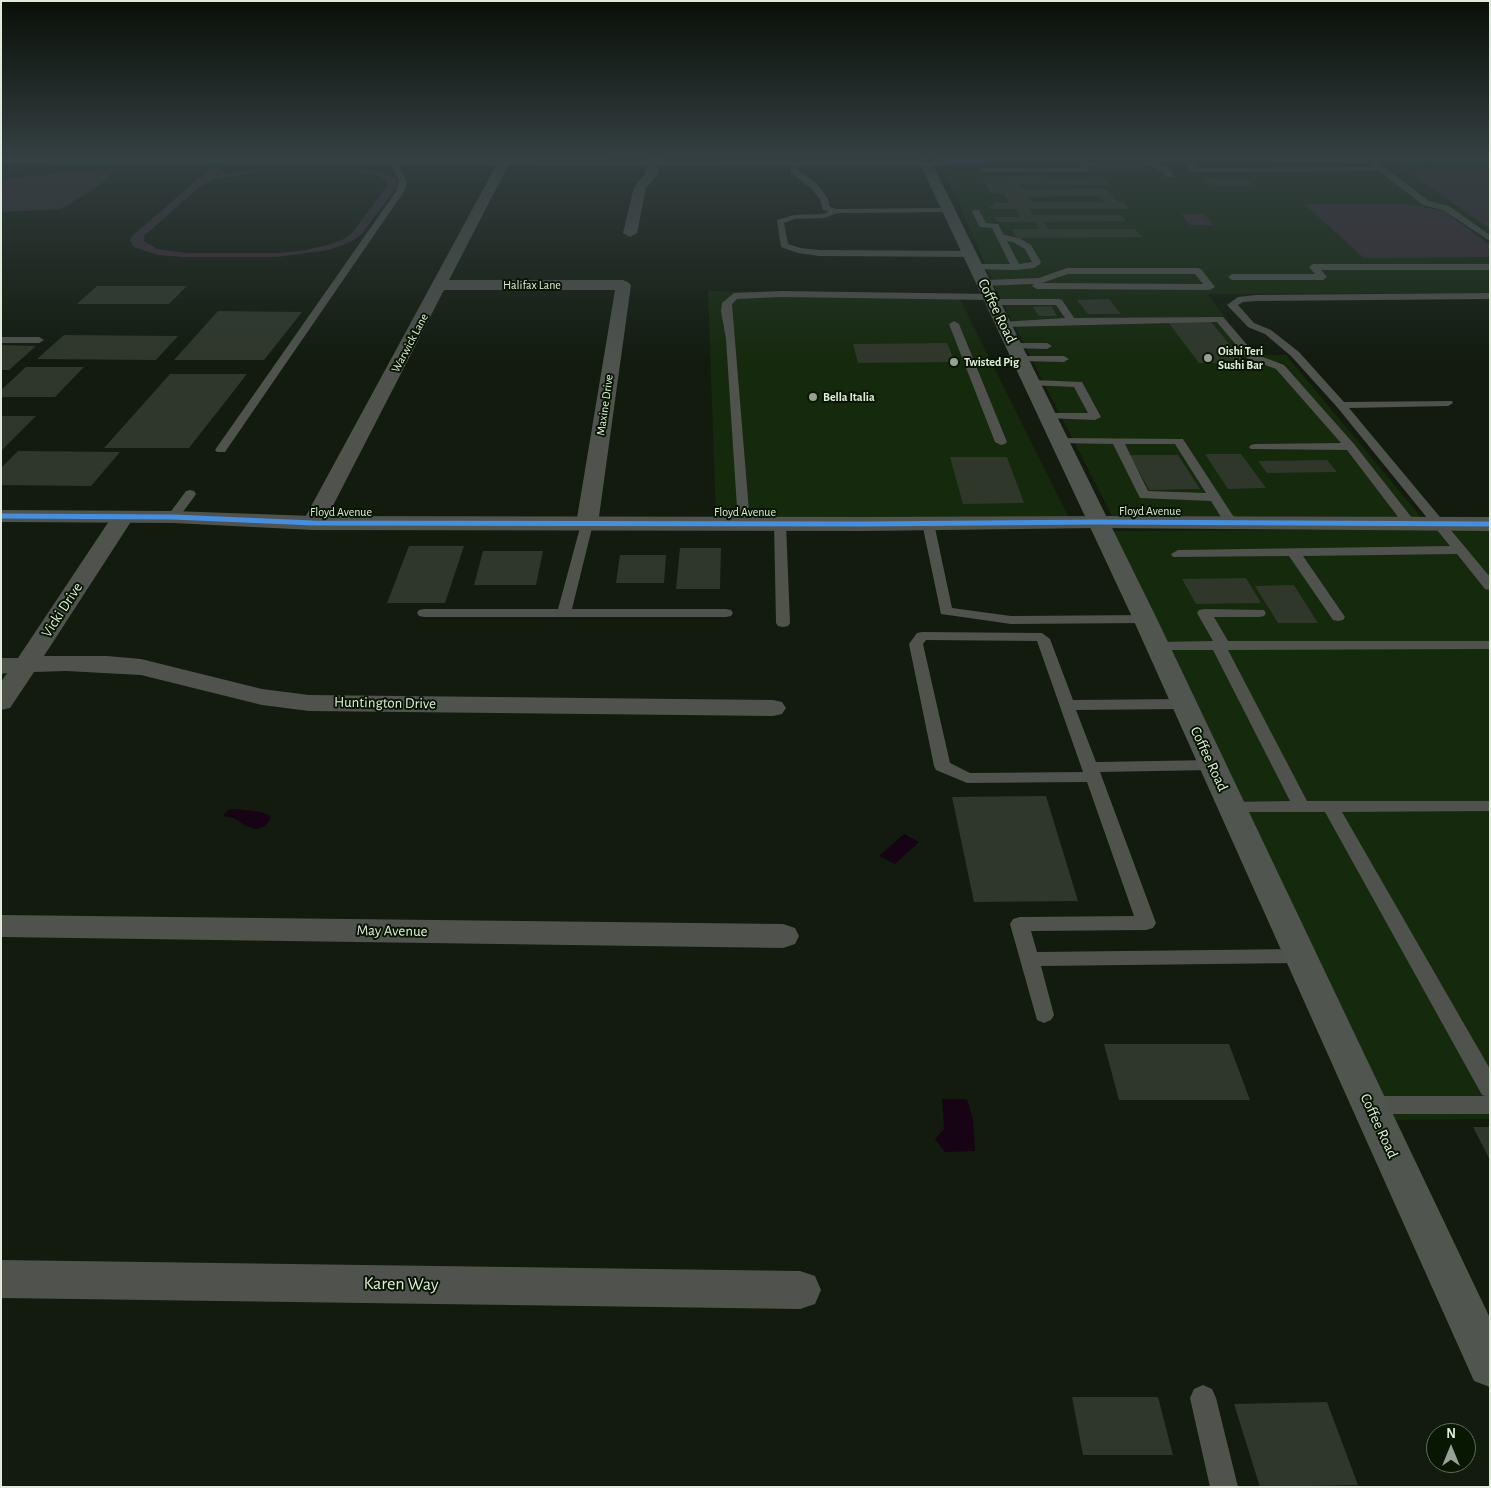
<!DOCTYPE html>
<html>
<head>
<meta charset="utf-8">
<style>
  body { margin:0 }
  #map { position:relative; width:1491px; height:1488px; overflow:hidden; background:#121b0e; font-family:"Alegreya Sans",sans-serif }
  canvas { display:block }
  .frame { position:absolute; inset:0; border:2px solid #e0ebdc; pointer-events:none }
  .north { position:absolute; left:1426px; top:1423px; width:50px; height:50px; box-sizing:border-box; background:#071702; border:1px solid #5e6c59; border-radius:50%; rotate:0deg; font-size:14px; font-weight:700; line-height:20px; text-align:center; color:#e0ebdc }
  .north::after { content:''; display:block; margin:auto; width:18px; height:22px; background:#98a294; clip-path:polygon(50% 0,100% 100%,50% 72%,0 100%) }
</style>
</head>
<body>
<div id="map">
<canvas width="1491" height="1488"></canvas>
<div class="frame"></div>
<div class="north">N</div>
</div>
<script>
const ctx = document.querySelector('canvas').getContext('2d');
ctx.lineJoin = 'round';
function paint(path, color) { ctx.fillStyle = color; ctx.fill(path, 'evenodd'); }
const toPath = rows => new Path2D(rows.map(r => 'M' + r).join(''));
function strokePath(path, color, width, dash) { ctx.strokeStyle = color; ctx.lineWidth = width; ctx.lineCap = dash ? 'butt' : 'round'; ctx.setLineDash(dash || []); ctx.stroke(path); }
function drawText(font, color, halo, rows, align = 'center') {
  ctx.font = font + ' "Alegreya Sans",sans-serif'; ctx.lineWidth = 4; ctx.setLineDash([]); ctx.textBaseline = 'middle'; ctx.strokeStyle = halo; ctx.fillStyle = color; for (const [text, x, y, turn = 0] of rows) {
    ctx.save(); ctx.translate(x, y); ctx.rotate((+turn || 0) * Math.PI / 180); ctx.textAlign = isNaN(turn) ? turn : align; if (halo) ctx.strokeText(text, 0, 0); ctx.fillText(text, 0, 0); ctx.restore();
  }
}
paint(toPath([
  [996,163,1394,163,1490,229,1490,293,1207,294,1255,355,1286,355,1421,517,1112,516,999,295,943,168],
  [708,291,958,295,1069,518,716,518],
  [1490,529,1490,1119,1395,1120,1112,531]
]), '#15290d');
paint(toPath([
  [1394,163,1490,165,1490,229],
  [212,167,223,167,214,176,266,168,363,169,387,174,396,178,399,184,360,236,348,243,329,250,277,257,183,257,158,255,134,247,130,240,132,236],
  [342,171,373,174,383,178,388,185,352,233,344,239,331,244,301,251,278,253,186,253,157,249,144,241,145,235,202,185,213,180,256,172],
  [115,168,104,182,61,209,1,212,1,180,26,176],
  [1304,204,1409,204,1445,212,1490,245,1490,257,1364,258],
  [1181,214,1204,214,1214,225,1190,225]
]), '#3b2c38');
paint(toPath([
  [237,809,261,812,269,815,271,818,265,826,256,829,246,826,234,818,223,816,228,810],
  [904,834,919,842,895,864,879,856],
  [942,1099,967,1099,973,1120,975,1151,945,1152,935,1139,944,1129]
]), '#160314');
paint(toPath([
  [811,155,880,155,880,157,811,157],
  [1093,167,1148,167,1152,172,1099,172,1109,185,1020,184,1022,189,1106,189,1117,201,1124,202,1129,209,1029,209,1034,215,1121,215,1126,221,1044,222,1049,229,1135,229,1142,237,1017,238,1012,229,1039,229,1035,222,997,222,994,217,1020,217,1016,209,990,209,988,206,994,206,993,203,1009,203,1004,193,990,193,982,177,1043,175,1045,178,1101,177],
  [1099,196,1104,202,1033,202,1029,197],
  [1202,178,1245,178,1254,185,1210,185],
  [97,286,187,286,169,304,77,304],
  [1109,299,1121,314,1088,314,1077,300],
  [1051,306,1057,316,1039,316,1033,307],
  [218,311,302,312,264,360,174,360],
  [1168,322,1211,322,1245,363,1199,363],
  [64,335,178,336,156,360,37,359],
  [947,343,955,362,858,363,853,344],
  [1,345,36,346,9,370,1,370],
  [26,367,84,367,55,397,1,397,1,390],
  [170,374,247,374,189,448,104,448],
  [1,416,36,416,1,451],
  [18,451,120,452,91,486,1,485,1,468],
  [1205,454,1241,454,1266,488,1228,489],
  [1130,455,1178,455,1200,489,1149,490],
  [950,457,1007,457,1024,503,963,504],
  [1327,460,1337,472,1267,473,1258,461],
  [409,546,464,546,445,603,387,603],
  [680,548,721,548,720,589,676,589],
  [483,551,543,551,536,585,474,585],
  [620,555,666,555,664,583,616,583],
  [1246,578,1261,603,1196,604,1182,579],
  [1294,585,1318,623,1278,623,1255,586],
  [1046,796,1078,901,974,902,952,797],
  [1104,1044,1229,1044,1250,1100,1119,1100],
  [1473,1127,1490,1127,1490,1160],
  [1072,1397,1158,1397,1173,1455,1083,1455],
  [1327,1402,1358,1485,1260,1487,1234,1404]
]), '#2f372b');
paint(toPath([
  [1181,157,1187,157,1199,168,1374,167,1369,163,1376,161,1429,201,1449,206,1490,235,1490,241,1443,210,1423,205,1379,171,1198,172,1190,170,1181,161,1181,157],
  [396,160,403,162,400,168,407,181,405,190,225,452,217,452,215,450,397,190,399,181,392,168,396,160],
  [791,161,797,161,798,170,817,184,828,199,830,207,837,209,948,208,952,210,948,212,838,213,824,218,795,219,784,223,788,244,800,248,819,250,970,251,974,254,970,257,819,256,798,253,781,247,777,220,794,215,823,214,829,211,823,210,820,199,811,188,791,173,791,161],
  [1153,162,1166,166,1173,175,1172,177,1166,177,1160,170,1152,166,1087,167,1090,170,1086,172,984,172,980,170,984,168,1080,168,1078,165,1082,163,1153,162],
  [973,210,979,210,986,223,998,224,1004,235,1019,238,1031,245,1041,262,1040,264,1034,268,1016,270,973,269,972,267,976,264,1010,264,992,228,980,227,972,212,973,210],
  [1007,241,1013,242,1025,249,1032,262,1019,264,1007,241],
  [1313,264,1490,264,1490,270,1321,270,1327,277,1323,280,1232,280,1228,277,1232,274,1315,274,1309,267,1313,264],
  [1067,268,1198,268,1201,269,1215,287,1210,290,1037,289,1032,286,1034,284,984,286,979,283,984,280,1039,278,1067,268],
  [1068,274,1195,274,1203,284,1042,283,1068,274],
  [781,291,991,294,996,297,993,299,1059,299,1062,300,1074,318,1223,317,1255,354,1284,365,1354,444,1416,523,1410,527,1405,526,1347,450,1251,449,1249,447,1251,445,1255,444,1341,443,1276,369,1247,358,1217,322,1004,327,999,324,1001,322,1065,318,1056,305,993,305,988,302,991,300,781,297,737,299,732,304,750,523,744,527,739,526,738,523,726,339,721,311,722,303,734,293,781,291],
  [1490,293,1490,299,1256,301,1243,302,1238,305,1254,323,1271,330,1299,352,1344,402,1452,401,1453,403,1448,406,1349,408,1490,577,1490,590,1485,589,1457,554,1303,556,1345,617,1343,620,1338,621,1333,620,1289,556,1173,557,1171,554,1178,550,1450,546,1337,407,1291,356,1265,334,1248,327,1227,305,1238,297,1256,295,1490,293],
  [954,321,959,324,1007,442,1005,444,1001,445,995,442,949,324,954,321],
  [1,337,39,337,44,340,39,343,1,343,1,337],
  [1015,343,1047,343,1052,346,1047,349,1011,348,1011,344,1015,343],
  [1021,356,1064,356,1069,359,1064,362,1017,361,1016,359,1021,356],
  [1033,380,1082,382,1101,417,1095,420,1045,418,1043,416,1049,413,1088,413,1074,387,1029,385,1028,383,1029,381,1033,380],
  [1061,438,1183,439,1237,522,1236,525,1226,525,1211,501,1140,498,1113,444,1057,443,1055,441,1057,439,1061,438],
  [1125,444,1175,444,1206,493,1148,491,1125,444],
  [190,490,194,491,196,494,194,497,177,520,169,520,167,517,169,514,186,491,190,490],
  [780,519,786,523,790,623,788,626,783,627,778,626,776,623,774,523,780,519],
  [928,519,934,523,952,608,1011,616,1145,615,1150,616,1152,619,1150,622,1145,623,1011,624,941,614,922,523,928,519],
  [587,520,593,524,572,609,726,609,731,610,733,613,731,616,726,617,424,617,419,616,417,613,419,610,424,609,558,609,581,524,587,520],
  [1204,609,1264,610,1266,613,1264,616,1259,617,1214,617,1228,641,1490,641,1490,649,1228,650,1307,801,1490,801,1490,811,1342,812,1490,1069,1490,1114,1370,1114,1362,1111,1359,1105,1362,1099,1370,1096,1485,1096,1482,1095,1325,812,1231,812,1225,811,1222,807,1225,803,1231,802,1290,801,1213,650,1157,650,1152,649,1150,646,1152,643,1157,642,1213,641,1197,613,1199,610,1204,609],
  [922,632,1042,633,1050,639,1073,700,1184,699,1190,701,1192,704,1190,707,1184,709,1076,710,1096,762,1212,760,1218,761,1220,765,1218,769,1212,770,1100,772,1156,923,1153,928,1146,930,1031,931,1037,952,1300,949,1307,951,1310,956,1307,961,1300,963,1041,966,1054,1015,1051,1020,1044,1023,1037,1020,1010,924,1013,919,1020,917,1134,916,1087,782,967,783,936,770,934,766,909,644,917,633,922,632],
  [926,640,1037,641,1083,772,970,773,950,763,923,644,926,640],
  [1203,1385,1212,1389,1216,1398,1238,1487,1210,1487,1190,1398,1194,1389,1203,1385]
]), '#4f524d');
paint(toPath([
  [647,155,659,155,658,174,646,188,637,233,630,237,623,233,634,187,646,173,647,155],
  [504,158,510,162,449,280,623,280,628,282,631,285,598,524,595,529,587,531,579,529,576,524,615,290,444,290,324,523,321,528,313,530,305,528,302,523,498,162,504,158],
  [123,511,131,512,134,517,44,656,107,656,141,659,262,689,309,695,773,700,782,702,786,708,782,714,773,716,309,711,262,705,141,675,66,671,34,672,10,708,1,710,1,682,7,673,1,674,1,658,18,658,115,512,123,511],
  [1,915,783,924,795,928,799,936,795,944,783,948,1,937,1,915],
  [1,1260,800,1271,815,1276,821,1290,815,1304,800,1309,1,1298,1,1260]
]), '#4f524d');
paint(toPath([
  [998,155,1427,155,1490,157,1490,165,1427,163,998,163,925,167,1,165,1,157,925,159,998,155],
  [1,510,173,511,313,516,865,517,1098,516,1490,517,1490,531,1098,528,865,531,313,530,173,523,1,522,1,510]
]), '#4f524d');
paint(toPath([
  [916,155,928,155,1157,619,1490,1318,1490,1387,1474,1381,1133,619,916,155]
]), '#50554f');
strokePath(toPath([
  [1,161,925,163,998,159,1427,159,1490,161]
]), '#468fdf', 3);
strokePath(toPath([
  [1,516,173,517,313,523,865,524,1098,522,1490,524]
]), '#468fdf', 5);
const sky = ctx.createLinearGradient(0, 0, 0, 363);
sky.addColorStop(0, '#0a0f08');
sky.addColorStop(0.43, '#333f41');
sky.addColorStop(1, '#333f4100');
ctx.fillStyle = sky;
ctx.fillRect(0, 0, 1491, 363);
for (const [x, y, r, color] of [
  [1208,358,5,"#98a294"],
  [954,362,5,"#98a294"],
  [813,397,5,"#98a294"]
]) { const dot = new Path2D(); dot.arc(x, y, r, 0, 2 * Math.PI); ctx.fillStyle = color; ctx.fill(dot); strokePath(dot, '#071702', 2); }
drawText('12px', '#e0ebdc', '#071702', [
  ["Halifax Lane",532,285],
  ["Warwick Lane",410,343,-62],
  ["Maxine Drive",605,405,-82],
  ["Floyd Avenue",1150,511],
  ["Floyd Avenue",341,512],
  ["Floyd Avenue",745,512]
]);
drawText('bold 12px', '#e0ebdc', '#071702', [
  ["Oishi Teri",1218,351],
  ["Sushi Bar",1218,365],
  ["Twisted Pig",964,362],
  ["Bella Italia",823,397]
], 'left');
drawText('15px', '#e0ebdc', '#071702', [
  ["Coffee Road",997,311,64],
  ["Vicki Drive",62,610,-57],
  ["Huntington Drive",385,703,1],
  ["Coffee Road",1209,759,65],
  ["May Avenue",392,931,1],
  ["Coffee Road",1379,1126,65]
]);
drawText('18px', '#e0ebdc', '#071702', [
  ["Karen Way",401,1284,1]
]);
</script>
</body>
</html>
